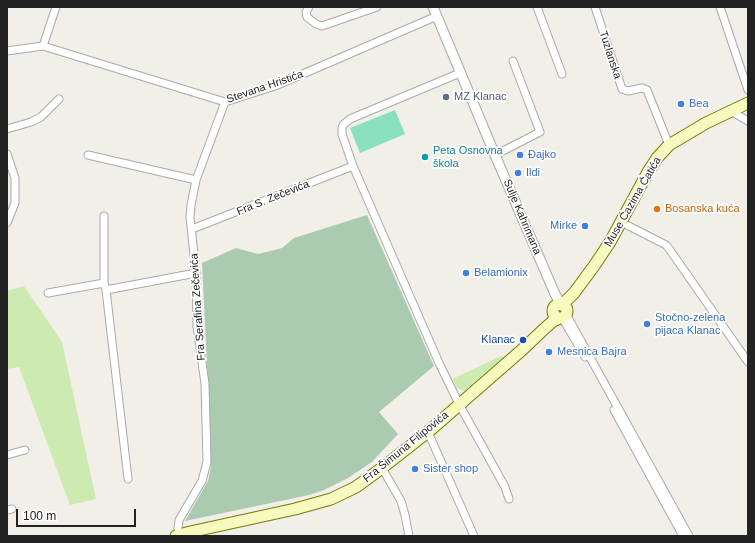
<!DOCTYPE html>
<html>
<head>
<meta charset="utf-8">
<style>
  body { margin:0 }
  #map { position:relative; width:755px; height:543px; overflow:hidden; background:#f2efe9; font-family:Helvetica,sans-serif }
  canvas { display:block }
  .frame { position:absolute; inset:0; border:8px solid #222; pointer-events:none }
  .scale { position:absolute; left:16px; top:509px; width:120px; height:18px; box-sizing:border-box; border:2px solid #222; border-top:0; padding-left:5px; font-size:12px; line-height:14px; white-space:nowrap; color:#222; -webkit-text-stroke:3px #fff; paint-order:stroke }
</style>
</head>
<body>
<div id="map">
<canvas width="755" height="543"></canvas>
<div class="frame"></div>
<div class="scale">100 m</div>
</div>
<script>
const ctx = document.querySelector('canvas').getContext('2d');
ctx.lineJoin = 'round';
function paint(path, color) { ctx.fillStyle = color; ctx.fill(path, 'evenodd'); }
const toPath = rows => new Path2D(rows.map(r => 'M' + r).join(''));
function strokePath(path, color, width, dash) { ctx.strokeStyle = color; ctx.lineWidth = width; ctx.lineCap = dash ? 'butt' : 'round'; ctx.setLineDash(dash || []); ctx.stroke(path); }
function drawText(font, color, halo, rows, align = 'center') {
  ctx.font = font + ' Helvetica,sans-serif'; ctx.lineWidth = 3.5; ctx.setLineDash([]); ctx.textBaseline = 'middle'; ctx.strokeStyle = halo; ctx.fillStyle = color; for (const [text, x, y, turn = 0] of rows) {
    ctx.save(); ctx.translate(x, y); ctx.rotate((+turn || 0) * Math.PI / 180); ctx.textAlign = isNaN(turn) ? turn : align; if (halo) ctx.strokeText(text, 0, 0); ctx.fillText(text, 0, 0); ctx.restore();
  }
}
paint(toPath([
  [24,286,62,342,96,499,70,505,19,367,7,369,7,291],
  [501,356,503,358,464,391,457,388,452,379]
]), '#cdebb0');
paint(toPath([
  [367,215,434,366,379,412,398,434,372,462,348,478,324,490,309,495,185,521,208,481,211,467,210,424,202,263,236,248,258,254,282,248,294,238]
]), '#aacbaf');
paint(toPath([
  [395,110,405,134,360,153,350,128]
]), '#88e0be');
const minor = toPath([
  [309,7,306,12,307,17,316,24,322,26,377,7],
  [537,7,562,74],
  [595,7,622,89,628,91,642,88,647,90,669,145],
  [720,7,748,90],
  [43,46,56,7],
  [7,51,43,46,225,102,275,86,437,16],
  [460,73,350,119,343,125,342,128,342,134,353,166,439,363,459,404,505,487,509,499],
  [731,111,748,121],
  [7,129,31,122,41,117,59,99],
  [7,154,15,178,15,203,7,223],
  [88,155,196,180],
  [495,155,540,132,513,61],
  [104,216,104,283,106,290,128,479],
  [621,222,666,245,670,250,748,362],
  [192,229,353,166],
  [106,290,196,273],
  [48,293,104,283],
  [566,314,689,536],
  [564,321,585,357],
  [614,410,683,536],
  [428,432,474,536],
  [7,455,25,450],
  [382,468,401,501,405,515,409,536],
  [7,510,12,509],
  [180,535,178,529,179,520,202,481,207,462,205,384,197,326,196,273,190,217,191,205,196,180,225,102]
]);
const tertiary = toPath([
  [433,7,495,155,555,294,561,305]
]);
const secondary = toPath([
  '553 311a7 7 0 1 1 14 0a7 7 0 1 1-14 0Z',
  [562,305,574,293,594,266,610,242,648,172,657,158,669,145,706,123,748,103],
  [176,536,190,532,295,509,331,499,356,487,382,468,428,432,523,349,543,330,553,321,560,318]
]);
strokePath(minor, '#a9a9a9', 9);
strokePath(tertiary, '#a9a9a9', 11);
strokePath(secondary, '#707d05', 13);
strokePath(minor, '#fff', 7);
strokePath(tertiary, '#fff', 9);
strokePath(secondary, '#f7fabf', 11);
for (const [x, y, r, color] of [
  [446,97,4,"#5c6f8a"],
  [681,104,4,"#3f7fe0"],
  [520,155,4,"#3f7fe0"],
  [425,157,4,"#0f9aa8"],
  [518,173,4,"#3f7fe0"],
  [657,209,4,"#e8710a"],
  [585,226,4,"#3f7fe0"],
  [466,273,4,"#3f7fe0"],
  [647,324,4,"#3f7fe0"],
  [523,340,4,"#1a4fb4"],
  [549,352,4,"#3f7fe0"],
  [415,469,4,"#3f7fe0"]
]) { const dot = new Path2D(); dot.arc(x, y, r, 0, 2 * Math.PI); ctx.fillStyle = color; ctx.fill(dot); strokePath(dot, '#fff', 1.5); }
drawText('11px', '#222', '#fff', [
  ["Tuzlanska",610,55,72],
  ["Stevana Hristića",265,87,-19],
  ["Fra S. Zečevića",273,198,-22],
  ["Muse Ćazima Ćatića",633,202,-60],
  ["Sulje Kahrimana",522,217,67],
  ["Fra Serafina Zečevića",198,307,-94],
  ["Fra Šimuna Filipovića",406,447,-39]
]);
drawText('11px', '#4e5e75', '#fff', [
  ["MZ Klanac",454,97]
], 'left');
drawText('11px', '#366cbe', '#fff', [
  ["Bea",689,104],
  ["Đajko",528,155],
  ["Ildi",526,173],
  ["Mirke",577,226,"right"],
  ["Belamionix",474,273],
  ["Stočno-zelena",655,318],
  ["pijaca Klanac",655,331],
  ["Mesnica Bajra",557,352],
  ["Sister shop",423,469]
], 'left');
drawText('11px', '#0d838f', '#fff', [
  ["Peta Osnovna",433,151],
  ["škola",433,164]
], 'left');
drawText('11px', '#c56008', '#fff', [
  ["Bosanska kuća",665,209]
], 'left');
drawText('11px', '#164399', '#fff', [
  ["Klanac",515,340]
], 'right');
</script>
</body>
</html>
